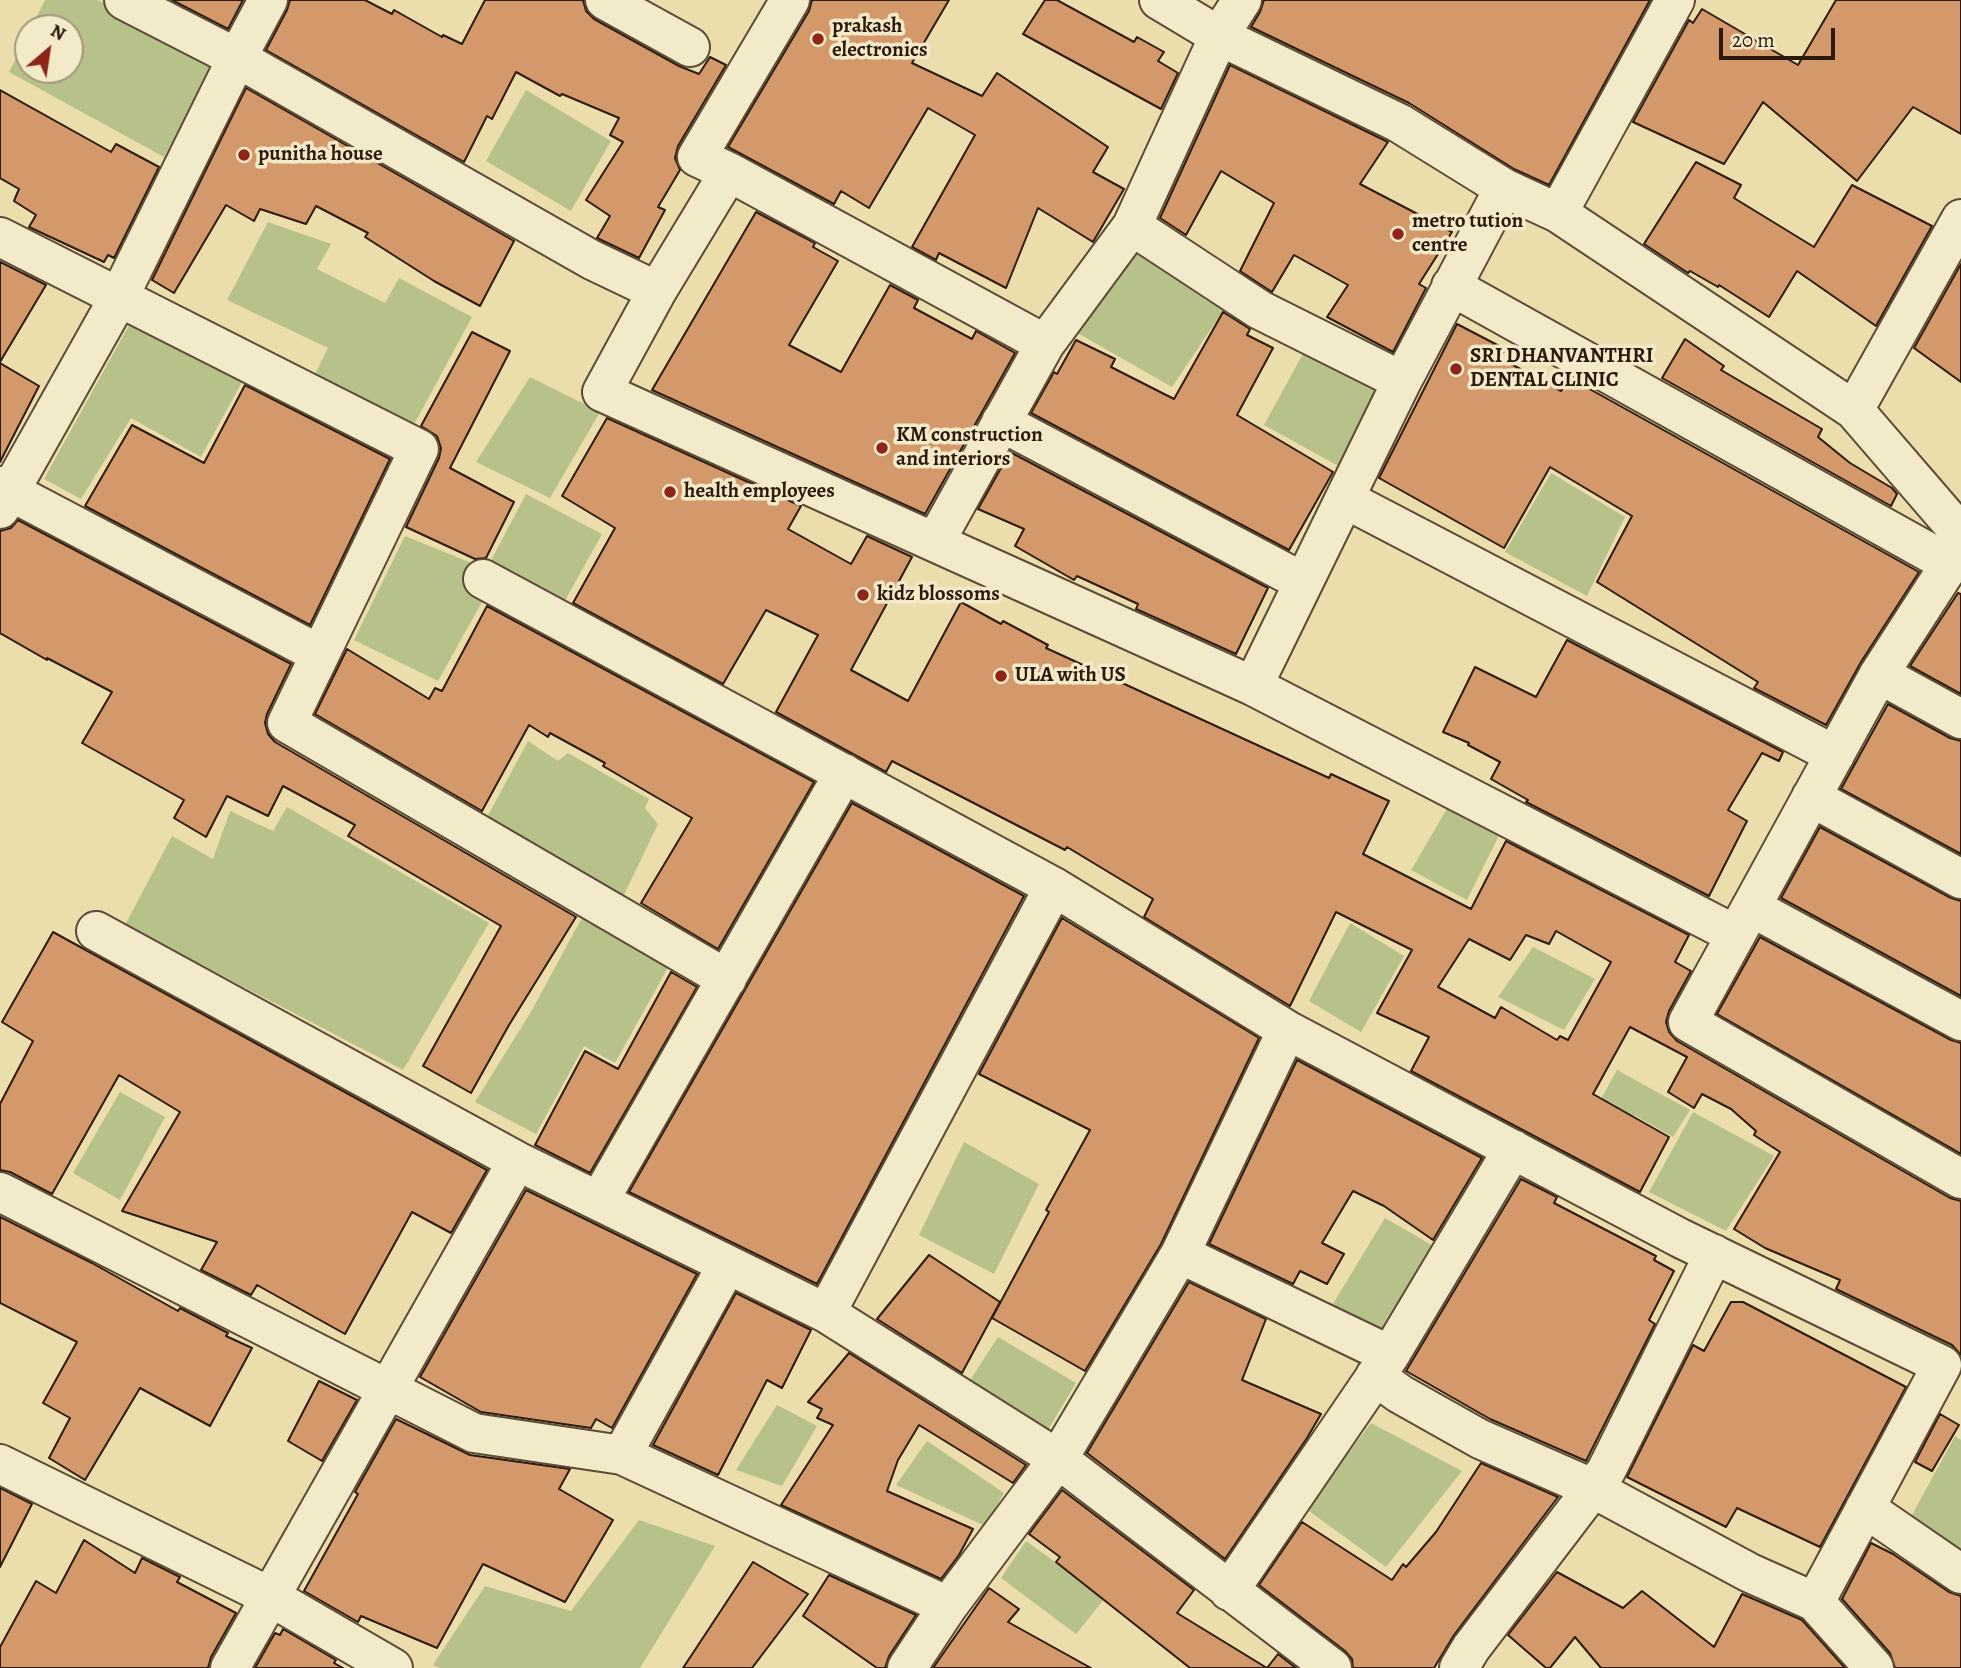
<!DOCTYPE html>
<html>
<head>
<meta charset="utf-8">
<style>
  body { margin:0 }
  #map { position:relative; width:1961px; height:1668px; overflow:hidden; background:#ecdeac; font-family:Alegreya,serif }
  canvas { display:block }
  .north { position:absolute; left:14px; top:14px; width:70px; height:70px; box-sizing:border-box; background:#f3eac9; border:2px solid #a3977e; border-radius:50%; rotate:29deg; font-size:19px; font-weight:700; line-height:28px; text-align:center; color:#2c1a0e }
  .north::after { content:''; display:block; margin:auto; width:24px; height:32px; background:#8f2418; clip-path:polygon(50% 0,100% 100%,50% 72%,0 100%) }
  .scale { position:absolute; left:1719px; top:28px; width:116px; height:32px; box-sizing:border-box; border:4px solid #2c1a0e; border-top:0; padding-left:9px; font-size:21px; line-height:24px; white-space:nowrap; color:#2c1a0e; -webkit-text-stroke:5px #f3eac9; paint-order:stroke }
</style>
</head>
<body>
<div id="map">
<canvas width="1961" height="1668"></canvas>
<div class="north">N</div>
<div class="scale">20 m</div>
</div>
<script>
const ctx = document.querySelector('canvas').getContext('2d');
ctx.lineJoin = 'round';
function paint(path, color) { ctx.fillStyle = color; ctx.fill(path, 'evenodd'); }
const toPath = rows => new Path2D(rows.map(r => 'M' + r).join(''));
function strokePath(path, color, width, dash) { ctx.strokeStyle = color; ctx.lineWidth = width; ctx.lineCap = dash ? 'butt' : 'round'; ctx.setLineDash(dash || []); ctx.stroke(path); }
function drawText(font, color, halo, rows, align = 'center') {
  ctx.font = font + ' Alegreya,serif'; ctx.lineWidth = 7; ctx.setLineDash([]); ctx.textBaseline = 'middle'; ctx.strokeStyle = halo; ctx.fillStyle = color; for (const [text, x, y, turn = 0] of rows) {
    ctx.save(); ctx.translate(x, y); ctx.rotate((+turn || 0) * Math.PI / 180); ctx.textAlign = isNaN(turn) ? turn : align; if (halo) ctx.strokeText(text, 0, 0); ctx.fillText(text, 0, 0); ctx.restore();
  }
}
paint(toPath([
  [45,0,98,0,219,63,164,157,9,72,28,34,28,70,70,70,70,28,31,28],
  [526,90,611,141,571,211,486,161],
  [268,222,331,244,317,269,385,303,399,278,472,317,411,430,314,376,328,348,227,300],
  [1139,245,1227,305,1172,387,1074,331],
  [133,318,247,373,201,457,131,418,81,499,44,479],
  [1305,350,1385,395,1342,468,1264,425],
  [530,377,600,412,550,498,476,462],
  [1551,473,1625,517,1587,596,1505,552],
  [526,494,602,534,558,613,484,574],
  [405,536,479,566,487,593,438,681,354,640],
  [528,741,558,761,568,753,649,799,645,808,658,824,621,901,484,823],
  [1451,802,1503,827,1467,900,1411,870],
  [287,807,489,923,403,1070,125,925,172,836,213,859,230,811,273,831],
  [585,912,671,962,615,1063,584,1046,536,1134,475,1102,532,1010],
  [1350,923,1404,956,1361,1032,1309,1001],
  [1533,947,1595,979,1564,1030,1498,997],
  [1617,1070,1690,1110,1673,1137,1634,1115,1603,1169,1573,1150],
  [120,1092,165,1117,120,1200,73,1173],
  [1693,1112,1774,1156,1726,1231,1649,1192],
  [964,1142,1039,1184,994,1274,919,1235],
  [1385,1218,1444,1252,1386,1340,1331,1307],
  [998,1337,1076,1383,1046,1433,967,1385],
  [777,1405,817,1426,782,1486,736,1470],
  [1371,1423,1462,1471,1386,1567,1306,1509],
  [1955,1436,1961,1440,1961,1551,1906,1526],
  [927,1441,1004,1493,985,1526,896,1485],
  [639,1520,715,1546,640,1668,440,1668,433,1665,485,1586,571,1611],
  [1026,1541,1105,1598,1076,1634,1001,1578]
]), '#b7c18a');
const building = toPath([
  [172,0,243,0,228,29,172,0],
  [290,0,365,0,392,14,394,10,442,37,443,35,462,44,485,0,583,0,586,11,594,19,679,66,699,74,710,57,726,65,678,146,675,158,680,170,658,207,665,210,639,258,597,238,610,216,586,200,623,142,610,135,619,118,562,94,560,96,516,72,492,119,487,116,464,162,266,50,287,10,290,0],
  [812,0,949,0,912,63,982,96,997,73,1108,147,1093,172,1124,189,1093,242,1038,208,1006,288,939,253,936,260,912,247,975,135,928,108,869,208,841,191,834,204,728,147,809,11,812,0],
  [1045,0,1057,0,1134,42,1137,37,1164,52,1158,61,1178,73,1161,109,1023,34,1045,0],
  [1264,0,1650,0,1549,185,1514,169,1409,103,1251,27,1260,12,1264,0],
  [1836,0,1961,0,1961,134,1913,107,1857,181,1763,102,1724,164,1633,122,1689,20,1693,23,1702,9,1798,65,1836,0],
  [1230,65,1388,142,1360,184,1452,232,1419,284,1426,288,1393,352,1327,317,1348,285,1294,255,1272,292,1240,271,1274,203,1221,171,1186,235,1160,218,1230,65],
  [246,88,514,241,480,306,434,281,365,237,368,233,316,206,306,224,260,209,254,221,226,205,174,293,152,280,246,88],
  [0,90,111,152,116,144,159,167,114,258,108,255,104,262,29,227,36,215,14,201,19,189,0,178,0,90],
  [1696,162,1741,185,1734,198,1814,247,1852,185,1932,226,1876,326,1797,271,1769,317,1719,285,1718,287,1690,271,1688,273,1644,244,1696,162],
  [756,212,815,243,813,247,838,261,789,345,841,372,890,285,918,300,914,308,972,339,976,331,1015,353,925,514,652,390,756,212],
  [0,262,46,285,0,362,0,262],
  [1961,264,1961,382,1914,348,1961,264],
  [1223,312,1250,329,1247,335,1273,348,1237,415,1333,472,1289,550,1031,413,1054,372,1057,374,1076,340,1115,359,1111,367,1174,399,1223,312],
  [1457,324,1505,349,1500,358,1561,391,1568,377,1919,572,1861,662,1826,725,1754,688,1758,682,1597,582,1632,516,1550,467,1504,548,1379,478,1457,324],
  [472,332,510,351,450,468,514,502,486,558,475,559,406,527,439,458,441,448,437,436,421,426,472,332],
  [1685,339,1724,366,1721,370,1822,429,1818,437,1850,463,1892,488,1897,494,1891,506,1662,378,1685,339],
  [0,363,39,386,0,462,0,363],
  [245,385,390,459,310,625,85,506,132,425,204,463,245,385],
  [607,418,801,506,788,529,851,564,867,536,912,557,851,670,908,701,961,602,1001,624,1003,621,1048,645,1046,648,1329,778,1331,774,1389,801,1363,854,1471,909,1506,841,1689,935,1675,962,1691,971,1669,1011,1666,1022,1669,1032,1677,1041,1950,1198,1961,1201,1961,1355,1952,1345,1836,1289,1840,1280,1765,1248,1734,1229,1780,1152,1754,1135,1756,1131,1731,1109,1702,1094,1694,1108,1668,1092,1687,1057,1630,1027,1593,1094,1669,1137,1640,1192,1411,1071,1429,1037,1377,1013,1412,950,1336,912,1290,1006,1144,917,1153,899,1067,847,1065,850,892,761,886,772,776,712,818,635,766,610,723,684,573,603,615,528,562,496,607,418],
  [1556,931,1611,962,1568,1040,1560,1036,1557,1040,1501,1007,1495,1018,1438,987,1469,939,1510,960,1526,935,1549,944,1556,931],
  [1010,452,1268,588,1236,654,1136,609,1138,604,1077,576,1074,580,1015,546,1024,529,978,509,1010,452],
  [18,520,291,664,267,714,265,723,268,734,275,742,576,917,509,1025,471,1093,423,1066,501,926,348,836,355,825,283,786,268,816,227,796,206,837,174,818,184,800,82,743,112,692,47,658,47,660,0,633,0,531,11,528,18,520],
  [1958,593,1961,594,1961,694,1910,666,1958,593],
  [487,606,814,782,718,949,641,903,692,818,603,766,605,763,550,733,548,737,529,725,482,811,315,714,347,649,429,699,435,688,442,691,487,606],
  [1567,640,1783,752,1779,761,1762,753,1728,810,1747,821,1709,896,1526,802,1528,800,1491,779,1500,762,1468,745,1469,743,1443,732,1475,667,1536,697,1567,640],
  [1888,704,1950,738,1961,741,1961,854,1841,789,1888,704],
  [852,803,1024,896,817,1284,629,1192,852,803],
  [1820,827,1951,898,1961,901,1961,996,1781,898,1820,827],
  [1062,918,1259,1038,1161,1244,1085,1371,992,1318,1049,1212,1046,1210,1090,1130,979,1074,1062,918],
  [53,932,487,1170,451,1233,412,1212,345,1334,257,1285,251,1295,201,1270,217,1242,122,1211,180,1112,119,1075,52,1194,10,1172,0,1170,0,1104,33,1041,2,1022,53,932],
  [1760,937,1951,1040,1961,1043,1961,1154,1717,1014,1760,937],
  [671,972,697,987,590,1173,535,1145,585,1051,618,1069,671,972],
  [1297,1060,1482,1158,1433,1240,1384,1206,1353,1191,1322,1243,1344,1254,1327,1284,1300,1271,1293,1284,1209,1244,1297,1060],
  [1521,1179,1557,1197,1554,1203,1656,1256,1654,1260,1674,1271,1649,1320,1655,1324,1586,1461,1490,1419,1406,1371,1521,1179],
  [526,1190,697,1274,612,1428,596,1419,591,1428,481,1412,420,1377,526,1190],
  [0,1217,92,1263,178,1311,180,1308,228,1333,226,1336,252,1348,210,1426,140,1388,85,1480,49,1458,70,1418,43,1403,77,1342,0,1303,0,1217],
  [929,1255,1000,1302,962,1373,877,1319,929,1255],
  [1189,1282,1266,1319,1242,1380,1321,1414,1307,1438,1225,1559,1087,1453,1189,1282],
  [736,1293,811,1330,782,1388,767,1380,718,1475,653,1445,736,1293],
  [1731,1302,1743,1302,1906,1387,1820,1547,1737,1508,1726,1527,1627,1477,1693,1345,1704,1351,1731,1302],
  [849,1353,1026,1465,1013,1483,919,1425,898,1460,887,1491,973,1529,959,1555,941,1579,781,1505,833,1425,817,1418,822,1409,808,1402,849,1353],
  [319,1381,357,1400,322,1461,288,1441,319,1381],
  [1940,1414,1959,1425,1932,1471,1915,1462,1940,1414],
  [396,1419,470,1455,570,1469,559,1489,613,1520,565,1602,483,1564,437,1648,361,1616,358,1622,304,1591,358,1494,355,1492,396,1419],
  [1481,1463,1558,1497,1454,1635,1434,1668,1353,1668,1352,1659,1345,1651,1259,1585,1302,1522,1392,1580,1403,1564,1406,1567,1436,1532,1481,1463],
  [0,1488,32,1504,0,1567,0,1488],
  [1062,1490,1194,1590,1177,1613,1267,1668,1278,1654,1296,1668,1190,1668,1056,1562,1060,1557,1029,1534,1062,1490],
  [84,1540,135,1573,142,1558,180,1577,177,1582,236,1613,211,1657,208,1668,0,1668,0,1647,36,1581,56,1593,84,1540],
  [1871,1543,1893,1554,1949,1592,1961,1596,1961,1668,1895,1668,1890,1653,1842,1599,1871,1543],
  [753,1562,808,1594,752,1668,683,1668,753,1562],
  [1557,1572,1623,1608,1642,1591,1714,1647,1742,1594,1802,1620,1845,1668,1601,1668,1575,1637,1550,1668,1546,1668,1508,1635,1557,1572],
  [829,1575,916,1615,889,1656,885,1668,877,1668,803,1616,829,1575],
  [989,1588,1019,1609,1008,1622,1091,1668,933,1668,989,1588],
  [283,1629,336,1660,334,1663,343,1668,255,1668,275,1633,280,1635,283,1629]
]);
paint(building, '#d3996b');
strokePath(building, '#2c1a0e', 2);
const street = toPath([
  [124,0,237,58,592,260,657,291,602,392,1253,686],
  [605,0,690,47],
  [790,0,697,157,729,172,1045,344],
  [1159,0,1219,36,1399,123,1504,188,1558,213,1854,410,1961,534],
  [1504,188,1402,381,1253,686,1736,935],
  [1558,213,1675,0],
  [1132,226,1260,310,1402,381],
  [0,237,419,449,287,723,727,979],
  [1451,286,1950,564],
  [657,291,729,172],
  [1854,410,1961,219],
  [1001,422,1303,582],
  [0,486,319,654],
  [1345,499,1835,755],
  [0,509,118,299,237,58,268,0],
  [1957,532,1950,564,1879,674,1688,1022,1961,1179],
  [935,542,1045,344,1132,226,1219,36,1242,0],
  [483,579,1054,887,1287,1030,1680,1238,1942,1365,1815,1602],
  [1879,674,1961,719],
  [1811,797,1961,879],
  [1751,907,1961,1021],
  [96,931,517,1161,826,1313,1058,1459,1332,1668],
  [0,1192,474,1433,622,1455,948,1606],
  [599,1201,844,773],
  [1180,1254,1390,1355],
  [826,1313,1054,887],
  [1375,1376,1400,1394,1480,1439,1594,1489,1750,1573,1815,1602,1874,1668],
  [622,1455,727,1265],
  [0,1464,269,1596,393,1668],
  [1865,1508,1961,1574],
  [1229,1591,1390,1355,1513,1149],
  [230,1668,517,1161],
  [907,1668,948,1606,1058,1459,1180,1254,1287,1030],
  [1459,1668,1471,1648,1606,1471,1714,1254]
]);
strokePath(street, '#5c4b36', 42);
strokePath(street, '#f3eac9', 38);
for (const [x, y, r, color] of [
  [818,39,7,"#8f2418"],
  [244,155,7,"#8f2418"],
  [1398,234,7,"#8f2418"],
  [1456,369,7,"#8f2418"],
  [882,448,7,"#8f2418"],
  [670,492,7,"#8f2418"],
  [863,595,7,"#8f2418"],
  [1001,676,7,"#8f2418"]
]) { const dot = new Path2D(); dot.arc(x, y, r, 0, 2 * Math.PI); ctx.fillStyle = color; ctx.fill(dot); strokePath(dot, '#f3eac9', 2.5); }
drawText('bold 21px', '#2c1a0e', '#f3eac9', [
  ["prakash",832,27],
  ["electronics",832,51],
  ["punitha house",258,155],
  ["metro tution",1412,222],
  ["centre",1412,246],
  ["SRI DHANVANTHRI",1470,357],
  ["DENTAL CLINIC",1470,381],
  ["KM construction",896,436],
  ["and interiors",896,460],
  ["health employees",684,492],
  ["kidz blossoms",877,595],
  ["ULA with US",1015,676]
], 'left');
</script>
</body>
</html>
